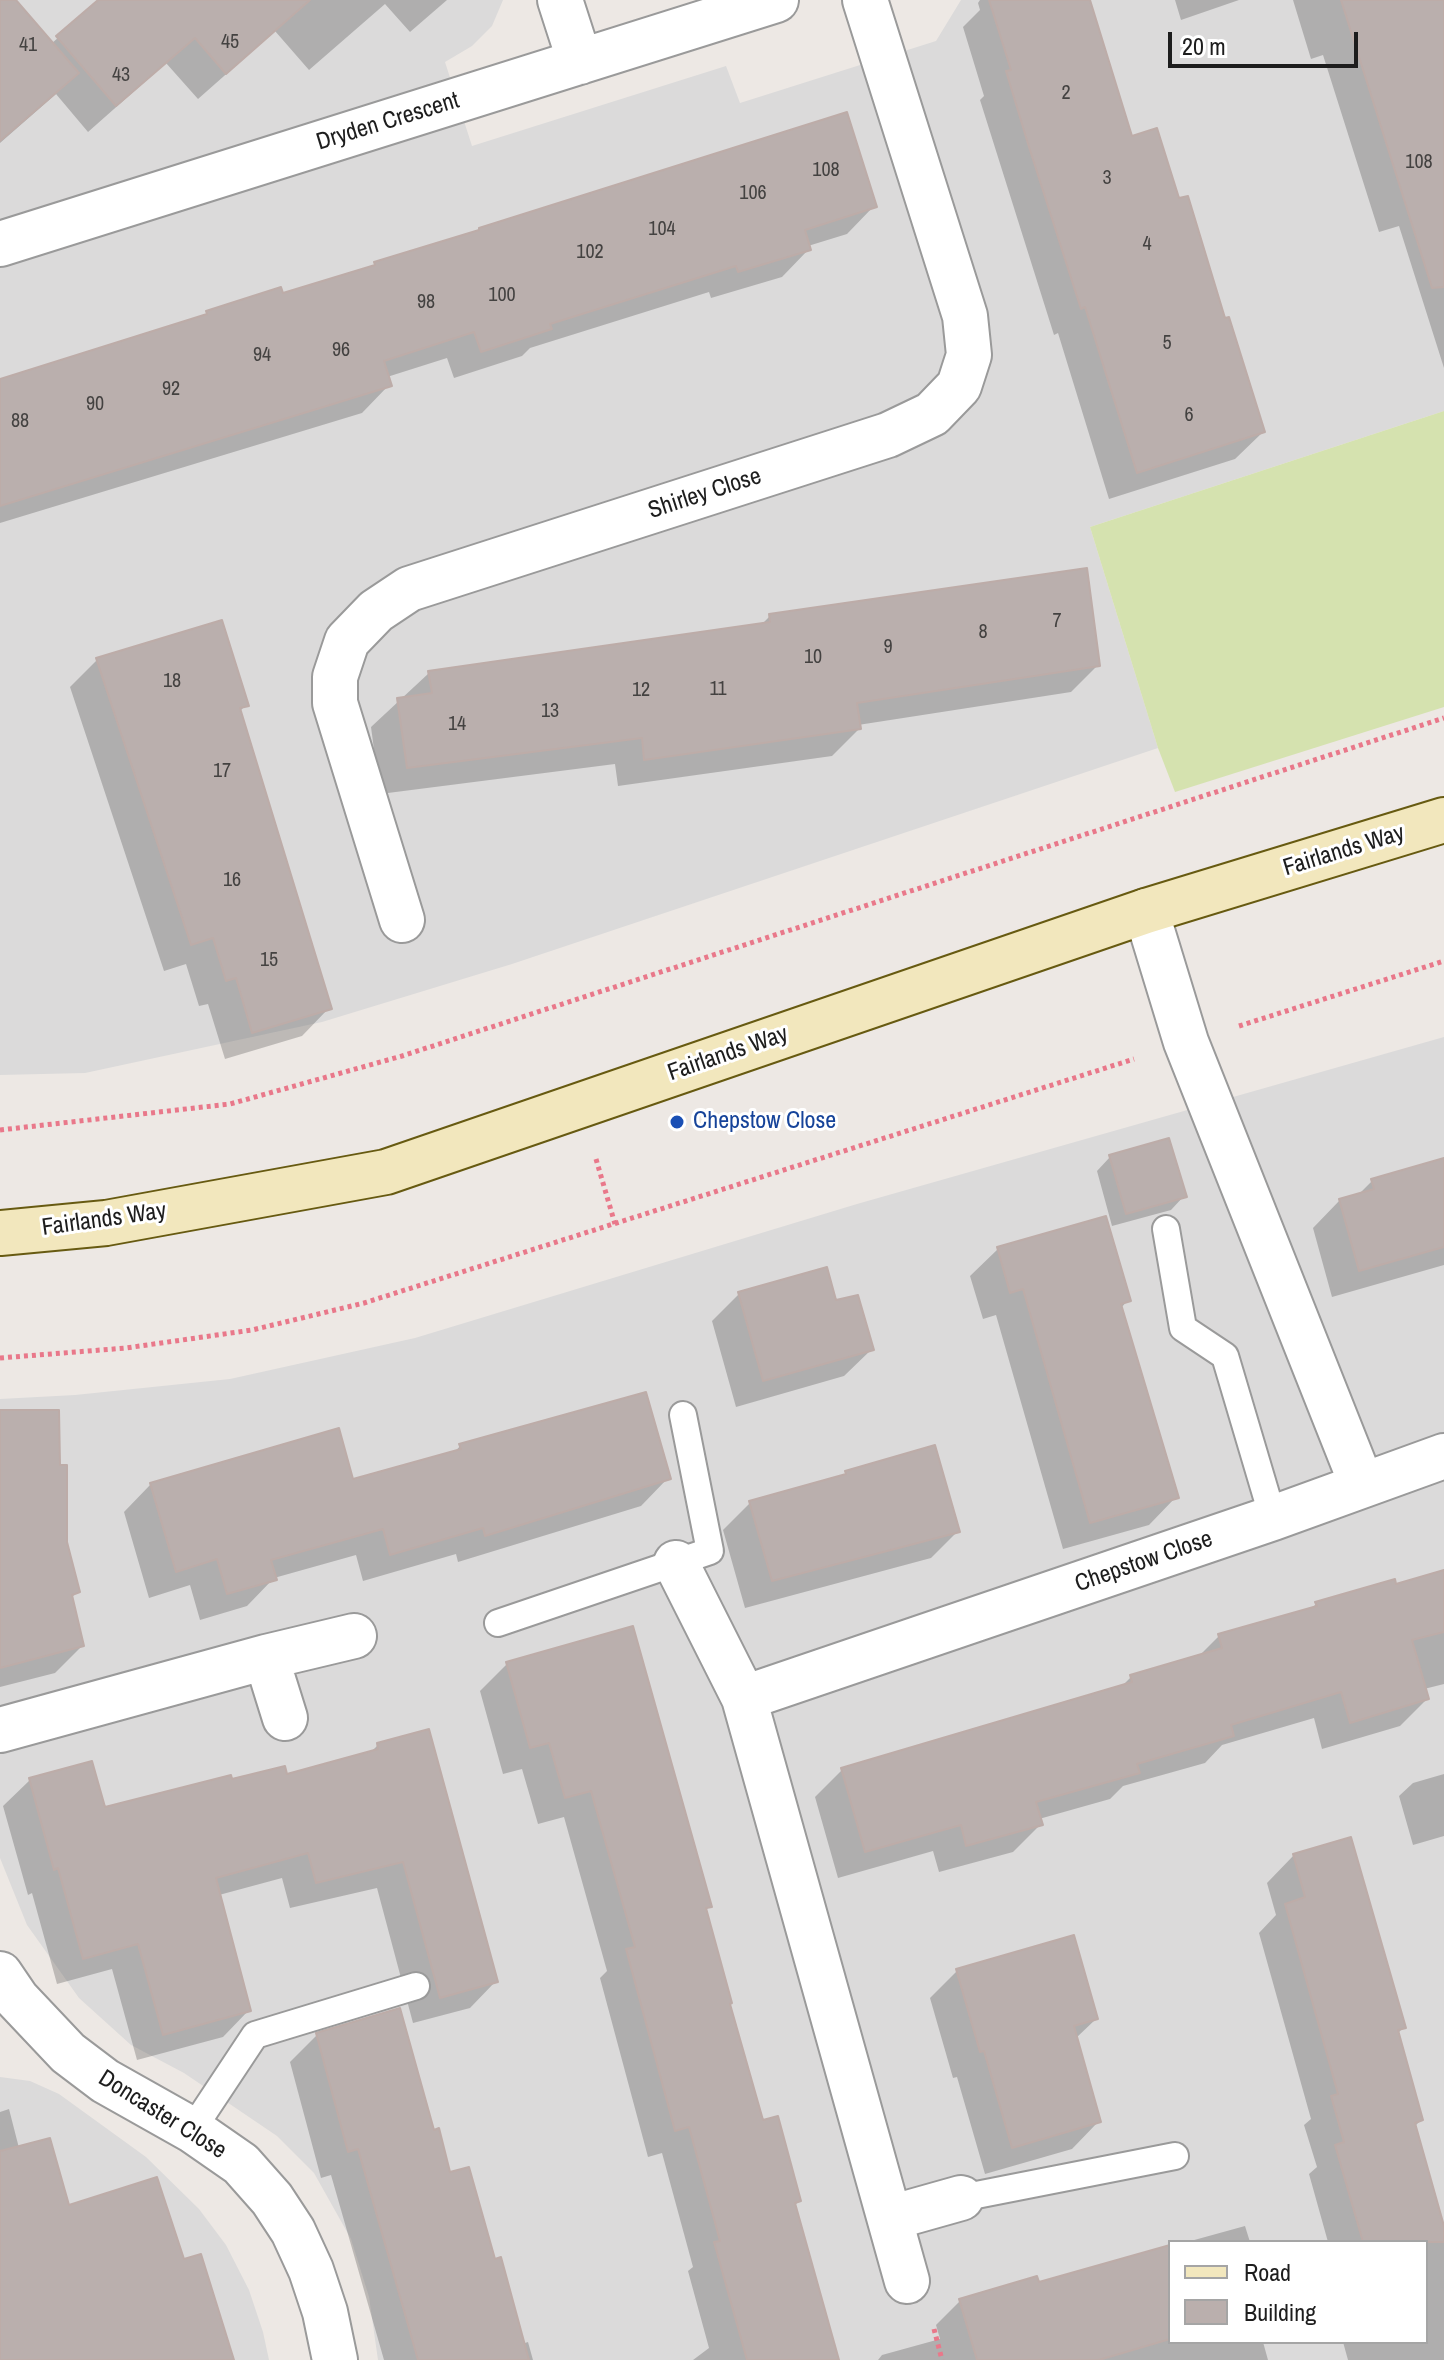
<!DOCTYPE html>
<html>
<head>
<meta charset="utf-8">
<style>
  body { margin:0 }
  #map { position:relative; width:1444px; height:2360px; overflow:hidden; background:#ede8e4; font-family:"Archivo Narrow",sans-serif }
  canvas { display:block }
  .legend { position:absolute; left:1168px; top:2240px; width:260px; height:104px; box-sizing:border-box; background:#fff; border:2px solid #a5a5a5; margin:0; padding:10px 14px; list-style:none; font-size:24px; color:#1d1d1d }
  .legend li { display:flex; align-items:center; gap:16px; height:40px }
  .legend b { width:40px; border:2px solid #a5a5a5 }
  .scale { position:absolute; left:1168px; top:32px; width:190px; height:36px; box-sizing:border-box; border:4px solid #1d1d1d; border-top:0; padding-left:10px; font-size:24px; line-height:28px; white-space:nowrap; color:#1d1d1d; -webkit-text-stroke:6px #fff; paint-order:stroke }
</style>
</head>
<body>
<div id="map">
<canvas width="1444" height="2360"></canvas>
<ul class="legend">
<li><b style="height:10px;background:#f2e7bd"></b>Road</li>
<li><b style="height:22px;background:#baafad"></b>Building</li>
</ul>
<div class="scale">20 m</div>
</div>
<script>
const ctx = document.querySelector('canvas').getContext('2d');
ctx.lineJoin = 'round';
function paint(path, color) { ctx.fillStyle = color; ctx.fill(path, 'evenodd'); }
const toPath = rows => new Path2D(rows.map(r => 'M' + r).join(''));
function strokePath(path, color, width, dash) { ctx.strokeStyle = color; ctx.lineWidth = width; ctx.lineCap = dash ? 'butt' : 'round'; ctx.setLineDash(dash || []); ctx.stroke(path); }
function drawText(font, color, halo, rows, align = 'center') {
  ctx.font = font + ' "Archivo Narrow",sans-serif'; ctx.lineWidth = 6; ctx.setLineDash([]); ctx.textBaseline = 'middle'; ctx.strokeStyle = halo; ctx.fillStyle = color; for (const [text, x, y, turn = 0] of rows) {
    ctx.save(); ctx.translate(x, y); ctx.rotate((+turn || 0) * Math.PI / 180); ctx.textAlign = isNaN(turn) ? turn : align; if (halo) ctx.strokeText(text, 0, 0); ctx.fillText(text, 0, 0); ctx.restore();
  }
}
paint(toPath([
  [0,0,503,0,492,26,472,46,445,62,472,146,726,66,740,103,936,41,961,0,1444,0,1444,411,1090,527,1158,748,512,964,322,1022,85,1073,0,1075],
  [1444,1037,1444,2360,378,2360,369,2297,351,2239,314,2173,277,2136,184,2073,131,2045,79,1998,27,1925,0,1858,0,1399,75,1395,230,1379,415,1338,857,1204],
  [1170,2242,1426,2242,1426,2342,1170,2342],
  [0,2077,30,2081,59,2094,146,2157,199,2209,226,2245,249,2290,263,2332,269,2360,0,2360]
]), '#dbdada');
paint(toPath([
  [1444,411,1444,707,1175,792,1158,748,1090,527]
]), '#d5e2af');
paint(toPath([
  [0,0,12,0,51,44,101,0,447,0,410,32,385,4,309,70,275,31,198,99,166,63,88,132,56,94,0,143],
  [980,0,1088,0,1131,138,1178,201,1224,320,1263,432,1235,459,1109,499,1058,333,1054,335,980,100,984,96,963,27,980,10,978,3],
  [1175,0,1239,0,1181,20],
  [1293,0,1439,0,1444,15,1444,368,1399,226,1379,232,1323,55,1311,59],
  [874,206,847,234,808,246,809,249,782,277,711,298,709,292,530,348,522,356,454,378,447,358,387,377,389,385,362,413,0,523,0,381,203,318,208,313,282,296,370,269,375,264],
  [770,616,1098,665,1071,692,858,725,859,729,832,756,618,786,615,764,380,794,371,727,429,673,761,625],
  [97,660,246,705,239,712,329,1008,302,1036,225,1059,208,1004,199,1006,186,964,164,971,70,687],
  [1110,1157,1184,1196,1171,1210,1112,1226,1097,1171],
  [1444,1160,1444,1265,1332,1297,1313,1228,1340,1200,1357,1196,1372,1181],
  [998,1249,1128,1300,1121,1308,1176,1497,1149,1525,1063,1549,996,1315,983,1319,970,1276],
  [739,1294,835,1303,872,1349,844,1376,736,1407,712,1321],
  [0,1412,58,1467,65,1543,77,1592,70,1599,82,1646,55,1673,0,1687],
  [460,1446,668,1478,641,1506,458,1562,456,1554,363,1581,356,1555,274,1578,247,1606,200,1620,190,1585,149,1598,124,1512,151,1484,352,1481,454,1453],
  [846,1473,958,1531,931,1558,745,1608,723,1530,750,1503,841,1478],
  [1444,1572,1444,1684,1424,1689,1427,1699,1400,1726,1322,1749,1314,1718,1222,1745,1205,1763,1123,1786,1110,1799,1039,1819,1040,1825,1013,1852,939,1872,933,1851,838,1878,815,1797,842,1770,1120,1688,1131,1677,1197,1658,1219,1636,1310,1610,1316,1604],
  [507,1664,710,1906,705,1911,728,2004,762,2122,799,2201,794,2206,837,2360,693,2360,709,2348,688,2271,693,2267,662,2153,648,2157,600,1978,607,1971,564,1817,538,1824,522,1769,503,1774,480,1691],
  [378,1745,496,1981,470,2008,413,2023,377,1888,290,1908,282,1878,219,1895,249,2010,223,2037,137,2060,112,1969,57,1984,32,1893,28,1895,3,1806,30,1780,103,1810,231,1782,286,1776,370,1753],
  [1444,1774,1444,1836,1413,1845,1399,1796,1413,1783],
  [1294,1855,1404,2027,1397,2034,1421,2120,1414,2127,1444,2233,1444,2360,1348,2360,1343,2342,1426,2342,1426,2242,1328,2242,1309,2174,1317,2167,1304,2125,1311,2119,1259,1933,1276,1915,1267,1883],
  [957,1971,1096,2019,1076,2038,1099,2121,1072,2149,985,2174,957,2077,953,2078,930,1998],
  [317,2035,432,2132,449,2175,493,2261,522,2344,528,2342,533,2360,384,2360,331,2175,321,2178,290,2062],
  [9,2109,19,2148,68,2207,182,2262,232,2360,0,2357,0,2112],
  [1245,2226,1250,2242,1187,2242],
  [1170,2247,1170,2342,1263,2342,1268,2360,878,2360,882,2355,940,2339,936,2325,960,2301,1038,2287]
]), '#0003');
const building = toPath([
  [0,0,16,0,79,73,0,141,0,0],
  [98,0,310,0,226,74,195,38,116,106,56,36,98,0],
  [989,0,1090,0,1132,136,1157,128,1179,198,1188,196,1225,318,1229,317,1265,432,1137,473,1085,307,1081,309,1029,147,1006,71,1011,70,989,0],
  [1341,0,1444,0,1444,287,1432,288,1341,0],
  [847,112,877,207,805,230,811,250,738,272,736,266,550,324,552,329,481,352,474,332,384,361,392,386,0,506,0,379,207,314,206,311,281,287,283,293,375,265,374,262,479,230,479,228,847,112],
  [1087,568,1100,666,857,703,861,729,644,760,642,738,407,768,397,698,432,693,428,671,770,622,769,614,1087,568],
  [222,620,249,706,240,708,332,1009,252,1033,236,978,226,981,213,938,191,945,96,658,222,620],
  [1169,1138,1187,1197,1126,1214,1109,1155,1169,1138],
  [1444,1158,1444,1247,1359,1271,1339,1199,1374,1189,1371,1179,1444,1158],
  [1106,1216,1131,1301,1121,1304,1179,1498,1090,1523,1023,1289,1010,1293,997,1247,1106,1216],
  [827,1267,836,1300,858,1295,874,1350,763,1381,738,1292,827,1267],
  [646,1392,671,1479,485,1536,483,1528,390,1555,383,1529,271,1560,277,1580,227,1594,217,1559,176,1572,150,1483,339,1428,353,1479,461,1449,459,1444,646,1392],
  [0,1410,59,1410,60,1465,67,1465,67,1542,80,1592,72,1595,84,1646,0,1668,0,1410],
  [935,1445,960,1532,772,1581,749,1501,846,1474,845,1471,935,1445],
  [1444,1570,1444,1632,1412,1640,1429,1699,1350,1723,1341,1692,1231,1725,1234,1736,1137,1764,1140,1773,1036,1802,1043,1825,966,1846,961,1825,865,1852,841,1768,1132,1682,1130,1675,1222,1648,1218,1634,1317,1606,1315,1602,1395,1579,1396,1584,1444,1570],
  [633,1626,712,1907,706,1908,732,2003,730,2004,763,2120,778,2116,801,2201,795,2203,839,2360,747,2360,714,2242,720,2241,689,2127,675,2131,626,1949,635,1947,591,1791,565,1798,549,1743,530,1748,506,1662,633,1626],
  [429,1729,498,1982,440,1998,403,1862,316,1883,308,1853,216,1878,251,2011,163,2035,138,1944,83,1959,58,1868,54,1870,29,1778,92,1761,105,1807,231,1775,232,1779,285,1766,287,1774,378,1749,377,1743,429,1729],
  [1351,1837,1406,2028,1398,2030,1423,2120,1415,2123,1444,2226,1444,2242,1363,2242,1335,2145,1344,2142,1331,2096,1338,2094,1285,1904,1305,1897,1293,1854,1351,1837],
  [1074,1935,1098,2019,1074,2026,1101,2122,1012,2148,984,2051,980,2052,956,1969,1074,1935],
  [400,2008,434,2130,439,2128,450,2172,469,2167,495,2259,501,2257,529,2360,418,2360,358,2149,348,2152,316,2033,400,2008],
  [50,2138,69,2205,157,2177,184,2259,201,2254,234,2360,0,2360,0,2151,50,2138],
  [1170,2245,1170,2339,1099,2360,977,2360,959,2299,1037,2276,1039,2282,1170,2245]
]);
paint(building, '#baafad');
strokePath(building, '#bdaca8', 2);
const service = toPath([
  [1166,1229,1183,1328,1225,1356,1273,1518],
  [498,1623,710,1551,683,1415],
  [192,2130,255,2035,416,1986],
  [961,2198,1175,2156]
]);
const minor = toPath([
  [560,0,580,62],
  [0,244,776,0],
  [1146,911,1186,1042,1362,1485],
  [402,920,335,703,335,677,347,641,376,611,409,589,888,435,932,414,959,386,969,355,965,316,865,0],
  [676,1563,744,1698,907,2281],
  [266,1657,285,1718],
  [744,1698,1273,1518,1444,1456],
  [0,1730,266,1657,354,1636],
  [0,1974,17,1999,68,2053,105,2081,192,2130,241,2164,272,2199,293,2231,311,2270,325,2312,335,2360],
  [890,2218,961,2198]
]);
const secondary = toPath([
  [0,1233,106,1223,386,1172,1146,911,1444,820]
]);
strokePath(service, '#9a9a9a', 30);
strokePath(minor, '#9a9a9a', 48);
strokePath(secondary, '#675a11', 48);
strokePath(toPath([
  [1239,1026,1444,961],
  [0,1130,230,1104,402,1056,1444,718],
  [596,1159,615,1224],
  [0,1358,126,1348,252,1330,364,1303,1134,1059],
  [934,2329,942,2360]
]), '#e9788a', 5, [4, 4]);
strokePath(service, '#fff', 26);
strokePath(minor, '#fff', 44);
strokePath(secondary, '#f2e7bd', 44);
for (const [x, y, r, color] of [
  [677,1122,8,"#1a4fb4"]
]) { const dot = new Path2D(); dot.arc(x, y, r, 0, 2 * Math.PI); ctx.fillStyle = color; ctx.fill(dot); strokePath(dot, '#fff', 3); }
drawText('20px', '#444241', null, [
  ["45",230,43],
  ["41",28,46],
  ["43",121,76],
  ["2",1066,94],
  ["108",1419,163],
  ["108",826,171],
  ["3",1107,179],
  ["106",753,194],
  ["104",662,230],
  ["4",1147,245],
  ["102",590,253],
  ["100",502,296],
  ["98",426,303],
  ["5",1167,344],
  ["96",341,351],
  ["94",262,356],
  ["92",171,390],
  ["90",95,405],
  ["6",1189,416],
  ["88",20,422],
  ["7",1057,622],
  ["8",983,633],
  ["9",888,648],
  ["10",813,658],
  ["18",172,682],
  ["11",718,690],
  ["12",641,691],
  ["13",550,712],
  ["14",457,725],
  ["17",222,772],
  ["16",232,881],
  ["15",269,961]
]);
drawText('24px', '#1d1d1d', '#fff', [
  ["Dryden Crescent",388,122,-17],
  ["Shirley Close",705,494,-18],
  ["Fairlands Way",1344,851,-17],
  ["Fairlands Way",728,1054,-19],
  ["Fairlands Way",104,1220,-8],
  ["Chepstow Close",1144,1562,-19],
  ["Doncaster Close",162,2115,32]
]);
drawText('24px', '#164399', '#fff', [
  ["Chepstow Close",693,1122]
], 'left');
</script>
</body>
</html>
